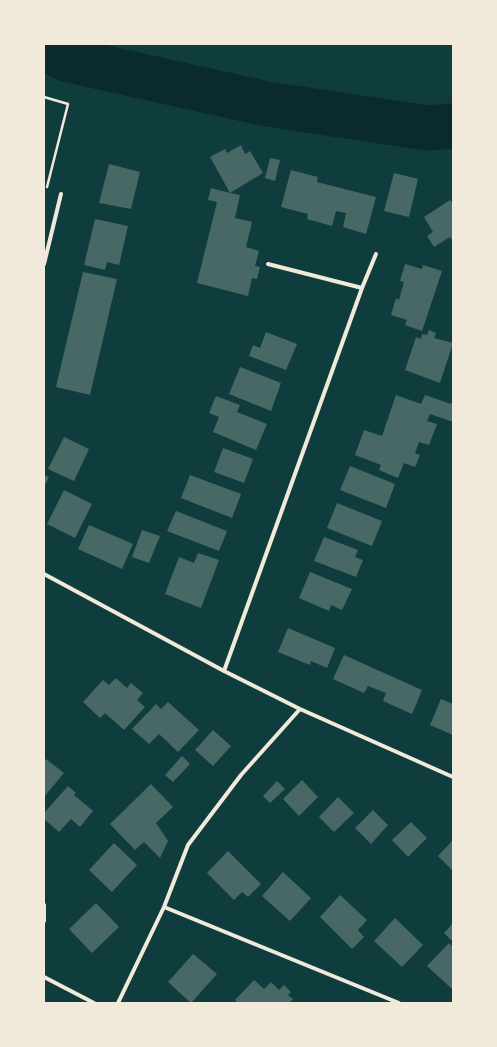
<!DOCTYPE html>
<html>
<head>
<meta charset="utf-8">
<style>
  body { margin:0 }
  #map { position:relative; width:497px; height:1047px; overflow:hidden; background:#0f3d3e; font-family:Karla,sans-serif }
  canvas { display:block }
  .frame { position:absolute; inset:0; border:45px solid #f1e9da; pointer-events:none }
</style>
</head>
<body>
<div id="map">
<canvas width="497" height="1047"></canvas>
<div class="frame"></div>
</div>
<script>
const ctx = document.querySelector('canvas').getContext('2d');
ctx.lineJoin = 'round';
const toPath = rows => new Path2D(rows.map(r => 'M' + r).join(''));
function strokePath(path, color, width, dash) { ctx.strokeStyle = color; ctx.lineWidth = width; ctx.lineCap = dash ? 'butt' : 'round'; ctx.setLineDash(dash || []); ctx.stroke(path); }
function paint(path, color) { ctx.fillStyle = color; ctx.fill(path, 'evenodd'); }
strokePath(toPath([
  [44,48,69,60,267,104,427,128,453,126]
]), '#0a2a2b', 45);
paint(toPath([
  [241,145,245,154,250,151,263,173,230,193,240,195,235,218,252,222,246,247,259,251,255,266,260,267,257,279,252,278,248,296,197,283,217,202,208,200,211,188,230,193,210,157,225,149,227,153],
  [270,158,280,160,275,181,265,178],
  [109,164,140,172,131,209,99,203],
  [291,170,318,177,317,182,376,197,366,234,343,227,346,213,336,211,332,226,307,219,308,214,281,207],
  [394,173,418,179,409,217,384,211],
  [450,200,453,204,453,242,450,237,434,247,427,236,433,232,424,217],
  [95,219,128,226,119,265,107,262,105,270,84,265],
  [405,264,422,269,423,265,442,271,422,331,405,325,407,320,391,315,396,298,399,300,404,282,400,281],
  [83,272,117,279,90,395,56,387],
  [429,330,436,333,434,338,453,343,440,383,405,370,416,337,421,339,422,334,427,335],
  [266,332,297,344,286,370,249,356,253,345,260,348],
  [240,367,281,383,271,411,229,394],
  [396,395,421,404,425,395,451,404,453,399,453,422,430,414,427,421,437,424,429,445,419,442,415,453,420,455,415,467,404,463,398,478,379,470,381,465,355,455,364,430,382,436],
  [216,396,240,405,237,412,267,424,256,450,213,432,219,417,209,413],
  [64,437,89,449,74,481,48,469],
  [223,448,253,459,244,483,214,472],
  [350,466,395,484,386,508,340,490],
  [44,475,49,477,44,487],
  [190,475,241,494,232,518,181,498],
  [64,490,92,504,75,538,47,524],
  [337,503,382,521,372,546,327,528],
  [176,511,227,531,219,551,167,531],
  [89,525,133,544,122,569,78,549],
  [142,530,160,536,149,563,132,557],
  [324,537,358,550,355,557,363,560,356,577,314,561],
  [198,553,219,560,201,608,165,594,179,557,194,563],
  [310,572,352,589,342,610,331,605,329,611,299,598],
  [288,628,335,648,327,668,311,661,310,665,278,652],
  [344,655,422,690,412,714,383,701,386,693,368,686,364,693,333,679],
  [116,678,127,688,131,683,143,693,137,700,145,707,124,730,105,713,100,718,83,702,103,680,109,685],
  [441,699,453,704,453,735,430,725],
  [168,702,199,730,178,752,159,734,149,744,132,729,156,704,161,709],
  [213,730,231,746,213,766,195,750],
  [182,756,190,764,173,782,165,775],
  [46,759,64,773,44,797,44,762],
  [302,780,318,797,299,816,283,799],
  [277,781,285,789,270,803,263,796],
  [151,784,173,807,156,823,168,841,160,858,144,842,135,850,110,824],
  [68,786,76,793,74,795,93,811,80,827,71,819,59,832,44,819,44,813],
  [338,797,354,813,334,832,319,817],
  [373,810,388,825,371,844,355,828],
  [411,822,427,838,408,857,392,840],
  [453,840,453,871,438,856],
  [114,843,137,865,112,892,89,870],
  [228,851,261,884,248,897,242,892,234,900,207,873],
  [283,872,311,898,290,921,262,896],
  [340,895,367,920,358,930,364,937,352,949,320,917],
  [96,903,119,927,92,953,69,929],
  [395,918,423,945,402,967,374,941],
  [453,923,453,940,452,941,444,933],
  [449,943,453,947,453,990,427,966],
  [193,954,217,974,191,1003,168,982],
  [254,980,264,989,271,982,279,990,284,985,291,992,288,995,293,999,289,1003,238,1003,235,1000]
]), '#486865');
strokePath(toPath([
  [44,97,68,104,47,187]
]), '#f1e9da', 2.5);
strokePath(toPath([
  [44,264,61,194],
  [362,288,376,254],
  [44,574,224,671,300,709,453,777],
  [224,671,362,288,268,264],
  [44,905,44,921],
  [164,907,399,1003],
  [44,977,94,1003],
  [118,1003,164,907,188,845,241,775,300,709]
]), '#f1e9da', 4);
</script>
</body>
</html>
